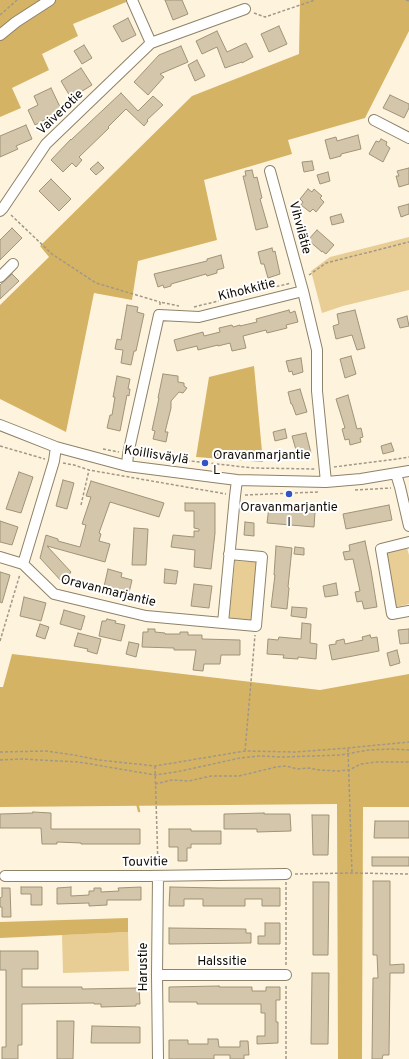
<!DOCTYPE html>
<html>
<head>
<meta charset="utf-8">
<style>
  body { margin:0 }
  canvas { display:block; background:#fef3dc }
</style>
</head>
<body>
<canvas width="409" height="1059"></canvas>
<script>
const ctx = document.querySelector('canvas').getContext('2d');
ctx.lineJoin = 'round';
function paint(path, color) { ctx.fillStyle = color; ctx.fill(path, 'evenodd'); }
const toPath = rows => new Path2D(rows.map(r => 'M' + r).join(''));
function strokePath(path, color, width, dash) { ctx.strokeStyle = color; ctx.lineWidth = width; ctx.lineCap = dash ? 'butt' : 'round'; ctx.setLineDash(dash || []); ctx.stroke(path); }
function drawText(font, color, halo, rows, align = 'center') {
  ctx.font = font + ' Overpass,sans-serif'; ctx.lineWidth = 4; ctx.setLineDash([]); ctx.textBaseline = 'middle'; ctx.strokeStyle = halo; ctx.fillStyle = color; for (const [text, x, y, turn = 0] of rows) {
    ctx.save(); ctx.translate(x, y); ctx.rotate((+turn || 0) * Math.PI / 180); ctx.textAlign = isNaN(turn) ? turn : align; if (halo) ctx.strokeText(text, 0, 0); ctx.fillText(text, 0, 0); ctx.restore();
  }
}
paint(toPath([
  [409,237,409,290,343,306,322,313,311,271,330,257],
  [407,548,409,555,409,604,396,607,386,552],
  [235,561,256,562,251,620,229,618],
  [128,932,129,971,63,973,62,935]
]), '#e8ce95');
paint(toPath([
  [0,0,131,0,73,24,78,36,42,54,49,70,12,88,21,108,0,117],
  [300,0,409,0,409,31,365,118,288,140,292,154,204,180,217,240,138,261,132,300,94,293,66,432,0,399,0,305,49,257,40,246,192,96,299,54],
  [254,366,263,462,196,457,209,377],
  [12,654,320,690,409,674,409,807,363,807,362,1059,338,1059,337,804,0,807,0,687,3,687],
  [128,918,128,932,0,938,0,922]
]), '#d5b365');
strokePath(toPath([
  [330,0,341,44],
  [104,673,126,757],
  [0,765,72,767,152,783,260,761,338,767,382,756,409,758],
  [131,778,139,811]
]), '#d5b265', 2.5);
const building = toPath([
  [165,0,182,0,188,14,173,20,165,0],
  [128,18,136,35,122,42,113,26,128,18],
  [279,26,287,44,269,52,261,34,279,26],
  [217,31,227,52,246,43,253,57,242,63,242,62,225,68,217,47,202,54,196,41,217,31],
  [84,45,92,58,82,64,74,51,84,45],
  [181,46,188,62,160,74,164,77,148,95,134,82,159,55,181,46],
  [197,60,205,76,195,81,188,65,197,60],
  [81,68,92,85,71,98,61,81,81,68],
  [51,88,62,111,35,125,28,110,38,105,34,96,51,88],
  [121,93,138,111,153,96,163,105,147,120,148,121,144,126,126,109,108,127,109,128,79,157,82,160,76,167,72,163,63,172,51,160,71,139,71,140,121,93],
  [390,95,409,104,409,108,404,118,383,108,390,95],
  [26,125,32,139,16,146,18,149,0,157,0,136,26,125],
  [358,135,361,149,341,154,341,156,330,159,325,140,336,137,337,141,358,135],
  [381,139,387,142,386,145,390,148,383,162,369,154,376,141,379,142,381,139],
  [312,161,314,170,304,172,302,162,312,161],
  [98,162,104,168,96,175,90,169,98,162],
  [409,168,409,184,399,187,396,176,399,176,397,171,409,168],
  [252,170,254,178,257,177,262,198,260,199,268,227,256,230,243,176,246,176,245,171,252,170],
  [328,172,330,181,320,184,317,175,328,172],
  [51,179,71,199,59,211,39,191,51,179],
  [308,189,312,192,314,189,322,196,320,198,324,202,316,212,313,209,310,212,301,205,303,202,300,199,308,189],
  [409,204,409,214,401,217,398,207,409,204],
  [341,214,344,222,332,225,330,217,341,214],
  [12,228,22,238,0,260,0,240,12,228],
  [317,230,334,245,326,254,322,251,322,252,308,240,317,230],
  [272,248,273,252,275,251,280,274,268,278,264,264,261,264,258,252,272,248],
  [221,255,224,268,217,270,217,273,207,276,206,274,171,284,171,286,164,288,163,285,158,287,154,274,207,261,207,259,221,255],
  [12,274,19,281,0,299,0,285,12,274],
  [127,305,138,307,137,312,144,314,136,351,134,351,131,365,121,363,123,350,115,349,117,339,121,340,127,305],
  [289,310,290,313,295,311,298,322,286,325,287,328,267,333,266,330,243,336,246,348,232,351,230,343,218,346,218,345,198,350,197,346,177,351,174,340,203,332,204,336,220,332,219,328,232,325,233,327,240,325,240,326,257,322,256,319,289,310],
  [355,310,365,348,357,350,352,335,336,339,333,326,339,324,337,314,355,310],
  [407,316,409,326,400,328,397,319,407,316],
  [351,356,356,374,345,378,340,359,351,356],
  [301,358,303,372,293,375,292,371,289,372,286,361,301,358],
  [163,374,178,376,178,382,184,383,184,386,187,388,183,393,179,392,171,401,171,408,165,432,168,432,166,442,153,439,155,431,152,430,159,398,158,398,163,374],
  [117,376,130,379,128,389,130,389,129,396,127,395,120,431,107,428,110,415,112,415,115,397,113,397,117,376],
  [300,389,307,412,296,415,292,404,291,404,288,392,300,389],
  [348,395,357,429,361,428,363,437,360,438,361,442,350,445,349,439,345,440,342,429,345,428,336,399,348,395],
  [285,429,287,438,275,441,273,432,285,429],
  [306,433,311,453,300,455,299,449,296,450,292,436,306,433],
  [391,443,394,451,383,454,381,446,391,443],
  [19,472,33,477,21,513,6,509,19,472],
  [63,480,74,483,67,509,56,506,63,480],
  [91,481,164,503,159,517,110,502,99,533,101,534,99,541,110,544,105,562,47,546,71,572,63,583,40,558,46,535,58,539,58,541,80,547,86,525,82,524,91,497,86,496,91,481],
  [185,503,215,503,215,533,211,569,194,567,195,550,171,547,173,535,194,537,194,531,199,531,199,529,194,528,194,511,185,511,185,503],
  [389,505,392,520,346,529,343,514,389,505],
  [269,507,315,512,314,527,267,523,269,507],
  [0,521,18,527,12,545,0,542,0,521],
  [245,522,254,523,254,536,244,535,245,522],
  [134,528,148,529,146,565,132,565,134,528],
  [365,541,371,570,377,607,364,609,362,601,357,602,355,592,360,591,353,559,345,560,343,552,350,551,349,545,365,541],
  [276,546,292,548,288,587,289,588,287,609,271,607,275,575,274,575,276,546],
  [295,547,304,548,304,555,294,554,295,547],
  [108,569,122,573,121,577,132,580,128,597,103,591,108,569],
  [165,569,178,571,176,584,164,583,165,569],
  [0,572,10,575,2,603,0,602,0,572],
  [336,583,338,595,325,597,323,586,336,583],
  [194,584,212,586,209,608,191,606,194,584],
  [24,597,46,603,41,621,20,616,24,597],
  [292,607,307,608,306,618,291,616,292,607],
  [64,610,85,616,81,630,60,624,64,610],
  [107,619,116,621,115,623,125,625,121,641,99,636,102,621,106,621,107,619],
  [302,623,311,624,310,643,317,644,316,659,298,657,298,659,283,658,284,655,267,654,268,639,278,640,279,637,301,639,302,623],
  [40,624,49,627,45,639,36,636,40,624],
  [148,629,155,629,155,632,165,633,165,634,180,634,180,632,188,632,188,635,202,635,202,639,240,640,240,655,221,655,220,664,204,664,203,671,193,670,196,650,174,650,174,648,142,647,143,632,148,632,148,629],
  [409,629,409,643,400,644,398,630,409,629],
  [78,633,101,639,97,654,87,651,88,649,74,646,78,633],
  [370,635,371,638,377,637,379,651,332,660,329,645,336,644,336,641,344,639,345,644,363,640,362,637,370,635],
  [129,642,139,644,136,657,126,654,129,642],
  [397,650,400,663,390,666,387,653,397,650],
  [33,812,51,813,51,829,140,829,140,844,81,844,81,843,57,842,57,844,42,844,41,828,0,828,0,814,33,813,33,812],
  [264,813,264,814,290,814,291,831,257,832,257,829,224,829,224,814,264,813],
  [312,815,329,815,328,855,313,855,312,815],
  [375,821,409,821,409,838,374,838,375,821],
  [169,829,191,829,191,831,221,831,221,844,191,844,191,848,187,848,187,861,178,861,178,847,169,847,169,829],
  [372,857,409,857,409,866,372,866,372,857],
  [373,881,390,881,390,965,404,964,404,973,390,973,389,1055,383,1055,382,1059,372,1059,373,978,378,978,377,955,373,955,373,881],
  [313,882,329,882,328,955,313,955,313,882],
  [21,887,42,887,42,905,31,905,31,894,21,894,21,887],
  [71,887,71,896,89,895,89,891,94,891,94,888,101,888,101,892,119,891,118,888,141,887,141,900,107,900,107,905,89,906,89,903,57,904,57,888,71,887],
  [170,887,219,888,280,888,280,906,262,906,262,899,245,899,245,906,203,906,203,899,184,899,184,906,169,906,170,887],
  [2,888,10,888,11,917,2,917,2,907,0,907,0,898,2,897,2,888],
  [265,923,280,923,280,944,258,944,258,936,265,936,265,923],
  [169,928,246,929,246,933,251,933,251,943,169,944,169,928],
  [0,951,38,951,38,969,22,969,22,987,82,987,82,989,139,988,140,1004,136,1004,136,1006,101,1007,101,1004,94,1004,94,1003,22,1004,22,1045,18,1045,18,1059,2,1059,2,1047,6,1047,6,970,0,970,0,951],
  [312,973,329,973,328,1044,311,1044,312,973],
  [219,986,219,987,252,987,252,991,266,991,266,987,280,987,280,1000,276,1000,276,1022,278,1022,278,1043,257,1044,257,1036,265,1036,265,1013,261,1013,261,1004,197,1004,197,1002,169,1002,169,987,219,986],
  [57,1021,74,1021,73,1059,57,1059,57,1021],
  [92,1026,140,1027,140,1043,91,1043,92,1026],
  [208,1039,218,1039,219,1047,240,1047,240,1041,248,1041,249,1055,244,1055,244,1059,230,1059,230,1055,214,1055,214,1059,169,1059,169,1040,188,1040,188,1044,208,1044,208,1039]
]);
paint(building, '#d3c6aa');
strokePath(building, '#a09378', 1);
const minor = toPath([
  [132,0,151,43],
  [0,35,16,22,50,0],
  [374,120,409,138],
  [270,171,303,291,317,350,317,391,326,482],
  [0,211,3,208,46,144,151,43,245,9],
  [0,277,13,264],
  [0,425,56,447,127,466,237,480,326,482,361,479,409,471],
  [56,447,54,461,23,564,54,594,146,616,223,623],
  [127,466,128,454,159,315,199,317,303,291],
  [396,474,400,487,409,526],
  [409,542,381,549,392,614,409,611],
  [229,554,262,557,256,626,223,623,235,496,237,480],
  [0,557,23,564],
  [5,876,148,876,286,874],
  [158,876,157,975,158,1059],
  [157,975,286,975]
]);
strokePath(minor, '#8e8268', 12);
strokePath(toPath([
  [406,0,409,1],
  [254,13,265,17,315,0],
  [0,15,17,0],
  [11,215,52,254,96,283,160,302],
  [309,275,326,263,409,242],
  [160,305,160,302,179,306],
  [194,307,291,283],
  [0,446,45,459],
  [103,449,119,452],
  [137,455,253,468,316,469],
  [63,463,74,465,89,470,226,494],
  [334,467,397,459,409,457],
  [355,490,391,488],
  [245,495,318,492],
  [81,505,89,470],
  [0,641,20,574],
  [348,749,352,873],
  [245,751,255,635],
  [0,752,46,751,74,755,99,760,155,766,245,751,295,752,348,748,409,742],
  [0,760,21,759,79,762,155,775,181,771,240,758,260,756,282,757,341,755,368,750,390,749,409,750],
  [155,766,158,866],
  [155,784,172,780,189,781,211,776,239,776,276,767,286,766,297,769,309,768,319,770,338,771,349,770,361,764,376,762,409,762],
  [295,874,352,873,409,874],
  [286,882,286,965],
  [286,1059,286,984]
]), '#a19887', 1.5, [3, 2]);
strokePath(minor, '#fff', 10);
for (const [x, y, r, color] of [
  [205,463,4,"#3054c4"],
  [289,494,4,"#3054c4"]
]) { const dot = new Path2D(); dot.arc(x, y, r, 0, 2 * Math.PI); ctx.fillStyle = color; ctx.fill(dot); strokePath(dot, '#fff', 1.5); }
drawText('13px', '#110c04', '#fff', [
  ["Vaiverotie",61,113,-44],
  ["Vihvilätie",299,228,75],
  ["Kihokkitie",247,291,-14],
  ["Koillisväylä",156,456,9],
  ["Oravanmarjantie",108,592,14],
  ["Touvitie",145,863,-1],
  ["Halssitie",222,962],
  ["Harustie",144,967,-90]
]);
drawText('13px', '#110c04', '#fff', [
  ["Oravanmarjantie",213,456],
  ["L",213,471],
  ["Oravanmarjantie",289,508,"center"],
  ["I",289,523,"center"]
], 'left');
</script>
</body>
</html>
